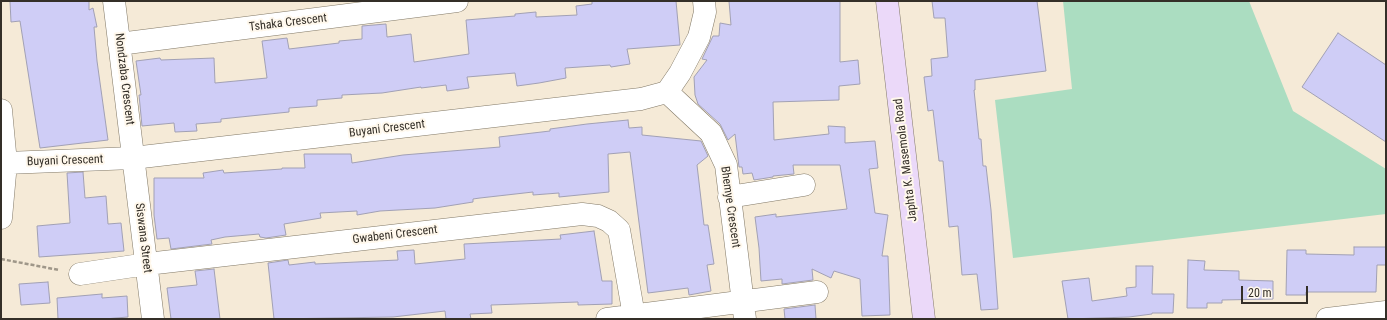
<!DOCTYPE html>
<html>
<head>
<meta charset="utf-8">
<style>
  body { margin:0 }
  #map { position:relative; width:1387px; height:320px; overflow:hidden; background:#f5ead7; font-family:"Roboto Condensed",sans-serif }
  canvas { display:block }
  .frame { position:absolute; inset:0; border:2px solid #342f28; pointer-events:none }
  .scale { position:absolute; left:1241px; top:286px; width:67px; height:18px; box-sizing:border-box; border:2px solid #342f28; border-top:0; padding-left:5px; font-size:12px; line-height:14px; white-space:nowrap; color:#342f28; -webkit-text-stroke:3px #fff8ec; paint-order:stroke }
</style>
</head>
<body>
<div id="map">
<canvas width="1387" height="320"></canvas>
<div class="frame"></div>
<div class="scale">20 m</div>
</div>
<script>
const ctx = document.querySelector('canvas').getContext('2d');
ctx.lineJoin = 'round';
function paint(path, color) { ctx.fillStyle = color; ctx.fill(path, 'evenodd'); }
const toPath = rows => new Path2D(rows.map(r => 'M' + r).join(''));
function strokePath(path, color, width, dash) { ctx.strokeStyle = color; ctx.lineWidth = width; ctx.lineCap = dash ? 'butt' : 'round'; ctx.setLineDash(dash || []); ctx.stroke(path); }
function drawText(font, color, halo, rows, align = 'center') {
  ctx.font = font + ' "Roboto Condensed",sans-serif'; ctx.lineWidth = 4; ctx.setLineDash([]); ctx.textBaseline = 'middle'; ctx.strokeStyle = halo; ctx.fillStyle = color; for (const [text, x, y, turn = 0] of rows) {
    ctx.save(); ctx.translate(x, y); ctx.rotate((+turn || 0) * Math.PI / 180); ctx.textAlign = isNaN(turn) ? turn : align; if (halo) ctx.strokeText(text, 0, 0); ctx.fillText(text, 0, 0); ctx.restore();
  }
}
paint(toPath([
  [1063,1,1249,1,1293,111,1386,169,1386,214,1013,258,995,100,1072,89]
]), '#abddc1');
const building = toPath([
  [10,1,89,1,89,10,93,8,97,27,94,27,97,61,108,140,40,148,20,21,11,22,10,1],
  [592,1,676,1,680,45,627,49,630,64,611,67,610,65,565,68,566,78,539,83,517,86,515,73,467,77,469,88,447,91,446,85,421,88,421,87,382,93,342,95,342,98,317,100,317,106,289,108,289,112,221,119,221,122,196,124,197,131,175,132,174,123,142,126,139,95,141,95,136,61,160,58,161,60,214,58,215,83,267,78,262,41,287,38,289,49,339,43,339,41,362,39,362,26,386,24,387,37,411,34,414,62,469,54,466,20,515,16,515,14,536,12,536,17,577,15,576,6,592,4,592,1],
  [729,1,840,1,840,62,858,60,860,84,839,86,839,100,773,102,774,140,829,134,828,126,845,127,845,143,875,141,878,168,869,169,875,213,888,215,882,256,888,256,890,315,862,316,860,279,834,271,831,278,812,269,813,280,782,284,782,279,761,281,759,248,755,217,776,214,776,217,847,209,840,165,793,165,794,174,773,176,773,177,754,180,752,173,743,174,742,167,739,167,735,134,728,140,720,124,698,104,695,95,694,77,707,60,702,59,713,36,719,36,720,23,731,25,729,1],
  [932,1,1037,1,1046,71,975,80,975,90,974,90,979,139,981,139,983,166,986,166,991,210,998,309,981,310,977,274,962,275,958,226,949,227,943,161,939,161,933,110,928,111,924,77,932,76,931,59,948,57,945,18,934,18,932,1],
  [1338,33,1386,65,1386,142,1302,87,1338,33],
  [628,120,629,128,642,127,642,135,701,141,708,156,697,165,704,225,708,225,714,264,707,265,711,291,689,295,688,288,648,293,630,152,608,154,609,192,559,197,559,193,533,195,533,192,480,198,473,199,473,202,435,208,380,211,357,215,357,211,320,213,321,218,284,224,286,235,266,238,260,237,259,234,225,237,211,240,212,244,171,249,169,238,157,239,154,215,154,178,204,178,203,173,223,170,224,173,282,169,282,168,305,168,304,154,351,154,352,163,403,155,500,147,499,137,550,131,550,129,587,124,628,120],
  [83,172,85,198,106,196,108,224,121,223,124,251,39,257,37,226,70,223,67,173,83,172],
  [594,231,602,281,612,281,612,304,578,305,578,302,491,305,492,313,470,314,471,319,446,319,445,311,393,317,274,319,268,263,288,260,289,265,315,262,315,264,398,260,397,251,414,250,415,264,465,259,464,244,561,239,560,235,594,231],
  [1354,247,1386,247,1386,265,1377,265,1376,292,1306,292,1306,295,1286,295,1287,250,1306,250,1306,254,1354,255,1354,247],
  [1188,260,1205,261,1204,270,1239,271,1239,280,1273,281,1273,299,1222,300,1222,303,1207,303,1207,308,1187,308,1188,260],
  [1136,266,1153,266,1152,294,1174,294,1173,313,1152,313,1152,314,1129,317,1068,319,1062,281,1089,278,1092,301,1127,296,1126,288,1136,287,1136,266],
  [214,269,220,319,171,319,167,288,197,285,195,271,214,269],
  [48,282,50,303,21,305,19,284,48,282],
  [102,294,102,298,127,296,128,317,104,319,58,319,57,298,102,294],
  [815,305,816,319,785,319,784,309,815,305]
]);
paint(building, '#cfcdf6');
strokePath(building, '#a1a0b4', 1);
const street = toPath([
  [114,1,153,319],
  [119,44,457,1],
  [667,92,711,133,726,165,745,319],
  [1,110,6,163,1,218],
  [6,163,133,158,641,99,667,92,680,73,699,37,705,12,704,1],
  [729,197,804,185],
  [80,274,147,264,582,214,598,216,609,221,619,230,634,316],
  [607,319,817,292],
  [1327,319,1386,312]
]);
const secondary = toPath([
  [887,1,924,319]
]);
strokePath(street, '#827967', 23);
strokePath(secondary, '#827967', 23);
strokePath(toPath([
  [1,259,59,270]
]), '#9f9789', 2.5, [4, 2]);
strokePath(street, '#fff', 22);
strokePath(secondary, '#ebd9f9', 22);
drawText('12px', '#342f28', '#fff8ec', [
  ["Tshaka Crescent",288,23,-7],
  ["Nondzaba Crescent",124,79,83],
  ["Buyani Crescent",387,129,-7],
  ["Japhta K. Masemola Road",906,160,-97],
  ["Buyani Crescent",65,161,-2],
  ["Bhemye Crescent",730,207,82],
  ["Gwabeni Crescent",395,235,-7],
  ["Siswana Street",143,238,83]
]);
</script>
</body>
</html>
